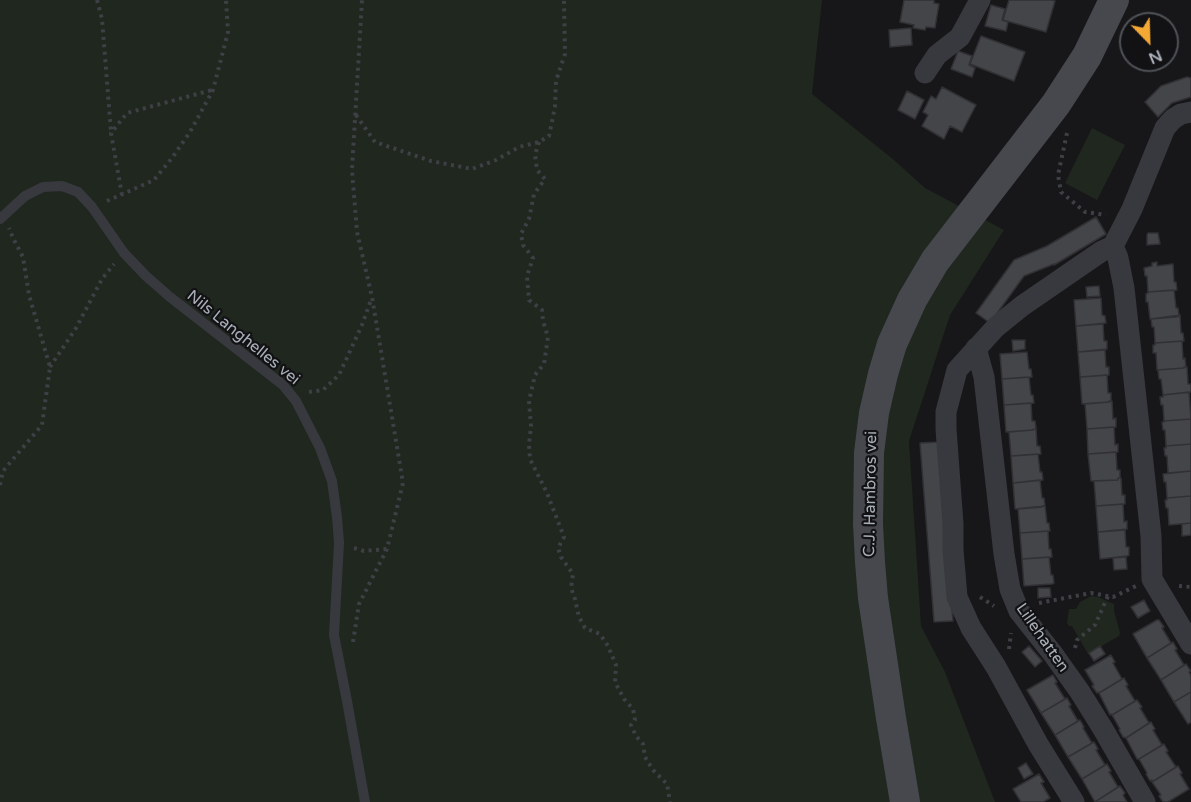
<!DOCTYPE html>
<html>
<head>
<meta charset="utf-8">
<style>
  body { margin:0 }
  #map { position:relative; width:1191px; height:802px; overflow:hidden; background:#171719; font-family:"Varela Round",sans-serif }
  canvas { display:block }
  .north { position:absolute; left:1119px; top:12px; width:60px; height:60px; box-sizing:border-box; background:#121214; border:2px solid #4e5156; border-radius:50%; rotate:157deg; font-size:16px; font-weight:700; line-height:24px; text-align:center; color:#a9afb9 }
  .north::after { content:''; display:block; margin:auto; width:21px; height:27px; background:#f4a834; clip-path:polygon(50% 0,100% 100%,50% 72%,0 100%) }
</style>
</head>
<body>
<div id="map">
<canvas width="1191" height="802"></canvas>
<div class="north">N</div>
</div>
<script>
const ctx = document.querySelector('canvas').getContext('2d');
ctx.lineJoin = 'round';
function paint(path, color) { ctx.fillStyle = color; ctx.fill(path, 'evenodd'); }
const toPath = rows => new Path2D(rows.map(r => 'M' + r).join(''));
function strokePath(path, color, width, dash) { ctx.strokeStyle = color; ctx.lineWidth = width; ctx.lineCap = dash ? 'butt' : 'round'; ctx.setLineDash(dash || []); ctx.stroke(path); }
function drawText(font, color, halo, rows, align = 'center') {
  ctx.font = font + ' "Varela Round",sans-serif'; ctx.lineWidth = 4.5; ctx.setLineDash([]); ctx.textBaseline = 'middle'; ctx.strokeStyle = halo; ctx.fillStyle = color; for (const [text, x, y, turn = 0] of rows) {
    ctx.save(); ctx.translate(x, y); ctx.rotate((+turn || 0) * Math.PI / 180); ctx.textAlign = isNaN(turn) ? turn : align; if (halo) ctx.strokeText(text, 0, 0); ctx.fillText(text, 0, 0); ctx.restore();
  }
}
paint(toPath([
  [0,0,822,0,812,94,894,160,925,188,1004,230,950,315,909,441,921,626,945,672,995,802,0,802],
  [1092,128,1125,145,1097,200,1065,183],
  [1091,596,1098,597,1114,604,1114,611,1120,633,1119,636,1088,654,1072,626,1069,626,1067,623,1069,609,1076,609,1080,602]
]), '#1f271f');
const building = toPath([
  [904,0,934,0,934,3,939,4,935,28,926,27,925,30,913,28,914,25,900,22,904,0],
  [1009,0,1051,0,1055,1,1046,32,1003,20,1009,0],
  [991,5,1005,9,1002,20,1008,22,1006,31,985,26,991,5],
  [911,28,912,45,890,47,889,30,911,28],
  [981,36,1025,52,1014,81,970,64,981,36],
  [958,51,972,56,969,65,975,68,972,77,951,69,958,51],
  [1187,77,1191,78,1191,97,1172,103,1158,117,1145,102,1161,86,1187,77],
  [942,87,976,105,962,132,950,126,944,139,922,126,928,115,923,112,931,96,936,99,942,87],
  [907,91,924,100,915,119,898,110,907,91],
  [1096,217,1106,234,1054,265,1054,264,1024,276,990,323,976,313,1014,260,1047,246,1096,217],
  [1148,233,1158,233,1160,244,1147,245,1147,235,1148,233],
  [1157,262,1157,266,1173,264,1174,282,1176,282,1177,290,1148,292,1147,276,1145,276,1144,268,1152,266,1152,263,1157,262],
  [1099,286,1100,296,1087,297,1086,287,1099,286],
  [1174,290,1176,308,1178,308,1179,316,1176,317,1150,319,1148,302,1146,302,1146,294,1148,293,1148,292,1174,290],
  [1101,298,1102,315,1105,316,1106,323,1076,326,1074,300,1101,298],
  [1180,315,1181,333,1183,333,1184,341,1155,343,1154,327,1152,327,1151,319,1180,315],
  [1103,324,1104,341,1107,341,1107,349,1078,352,1076,326,1103,324],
  [1012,340,1025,340,1025,349,1013,351,1012,340],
  [1182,341,1183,359,1185,358,1186,367,1184,367,1184,368,1157,370,1156,353,1153,353,1153,345,1155,345,1155,343,1182,341],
  [1105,350,1106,367,1109,367,1109,375,1080,377,1078,352,1105,350],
  [1027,352,1029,369,1031,369,1032,377,1002,379,1000,354,1027,352],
  [1184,367,1187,367,1188,384,1191,384,1191,392,1163,395,1161,379,1159,379,1158,370,1184,368,1184,367],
  [1107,375,1108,393,1111,393,1111,401,1109,402,1082,404,1080,377,1107,375],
  [1029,377,1031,395,1033,395,1034,403,1004,405,1002,379,1029,377],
  [1189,392,1191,419,1164,421,1163,405,1161,405,1160,397,1163,397,1163,395,1189,392],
  [1109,401,1112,401,1113,419,1116,418,1116,427,1087,429,1085,404,1109,402,1109,401],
  [1031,403,1032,421,1035,421,1036,428,1033,430,1006,432,1004,405,1031,403],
  [1191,419,1191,444,1166,446,1165,430,1163,430,1162,422,1164,422,1164,421,1191,419],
  [1114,427,1115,445,1118,444,1118,452,1088,454,1087,429,1114,427],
  [1036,428,1037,446,1040,446,1041,454,1011,456,1009,432,1033,430,1036,428],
  [939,442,953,621,934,622,920,443,939,442],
  [1191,444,1191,471,1168,473,1167,456,1165,456,1164,448,1166,448,1166,446,1191,444],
  [1116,452,1117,470,1120,470,1120,478,1118,478,1118,480,1091,481,1088,454,1116,452],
  [1038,454,1040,472,1042,472,1043,480,1013,483,1011,456,1038,454],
  [1191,471,1191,496,1167,498,1166,482,1164,482,1163,474,1191,471],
  [1118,478,1121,478,1122,495,1125,495,1125,504,1096,506,1094,481,1118,480,1118,478],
  [1040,480,1042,498,1044,498,1045,506,1015,509,1013,483,1040,480],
  [1191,496,1191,523,1169,525,1168,508,1166,508,1165,500,1167,500,1167,498,1191,496],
  [1123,504,1124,522,1127,521,1127,529,1098,532,1096,506,1123,504],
  [1042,506,1045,506,1047,523,1049,523,1050,531,1020,533,1018,509,1042,507,1042,506],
  [1191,523,1191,535,1182,536,1182,524,1191,523],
  [1125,530,1126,547,1129,547,1129,555,1127,556,1100,559,1098,532,1125,530],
  [1048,531,1049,549,1051,549,1052,557,1022,559,1020,533,1048,531],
  [1049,557,1051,575,1053,575,1054,583,1052,584,1024,586,1022,559,1049,557],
  [1126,557,1127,569,1114,570,1113,558,1126,557],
  [1038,588,1050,588,1051,597,1038,598,1038,588],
  [1144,600,1150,611,1138,618,1131,607,1144,600],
  [1157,620,1159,620,1164,627,1162,628,1171,643,1147,658,1133,634,1157,620],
  [1173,642,1177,649,1175,650,1184,665,1161,680,1147,658,1173,642],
  [1029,646,1042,661,1035,667,1022,652,1029,646],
  [1100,646,1105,654,1094,661,1089,653,1100,646],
  [1111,655,1115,662,1113,663,1122,679,1099,693,1098,692,1097,693,1092,686,1094,685,1085,670,1111,655],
  [1186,664,1191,671,1189,672,1191,676,1191,692,1174,702,1161,680,1186,664],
  [1053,675,1057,682,1055,683,1065,699,1041,713,1027,690,1053,675],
  [1124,678,1128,685,1126,686,1135,701,1112,715,1111,714,1110,715,1099,693,1124,678],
  [1191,692,1191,722,1188,724,1174,702,1191,692],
  [1067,698,1071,705,1069,706,1078,721,1055,735,1041,713,1067,698],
  [1137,700,1142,707,1140,708,1149,723,1126,738,1123,737,1119,730,1120,729,1112,715,1137,700],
  [1080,720,1084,727,1083,728,1092,743,1068,757,1055,735,1080,720],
  [1151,722,1155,729,1153,730,1162,745,1139,759,1137,759,1126,738,1151,722],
  [1094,742,1098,749,1096,750,1105,765,1082,779,1068,757,1094,742],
  [1164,744,1168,751,1166,752,1176,767,1152,782,1152,780,1150,781,1146,774,1147,773,1139,759,1164,744],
  [1026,763,1033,774,1024,779,1018,768,1026,763],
  [1107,764,1111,771,1109,772,1118,787,1095,802,1082,779,1107,764],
  [1178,766,1182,773,1180,774,1189,789,1168,802,1163,802,1159,796,1161,795,1152,782,1178,766],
  [1039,774,1044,782,1041,783,1050,798,1043,802,1021,802,1013,789,1039,774],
  [1120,786,1125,793,1123,795,1127,802,1095,802,1120,786]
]);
paint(building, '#434549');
strokePath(building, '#313135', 1.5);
strokePath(toPath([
  [97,0,102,19,111,132],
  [356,115,375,142,431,161,472,169,496,160,519,147,539,142,549,136,555,107,556,81,565,54,564,0],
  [1067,133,1058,175,1061,192,1085,212,1106,215],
  [539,142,535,155,537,170,545,179,534,194,529,219,521,234,523,245,533,258,527,276,529,300,542,310,543,321,548,337,544,364,535,375,529,401,531,426,529,445,530,459,547,493,564,537,558,548,561,557,573,574,571,588,575,599,579,617,585,628,600,634,608,646,616,665,615,682,624,699,633,709,635,720,631,725,636,736,643,744,645,757,653,770,667,784,670,802],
  [122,195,111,133,127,113,212,90],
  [107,201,154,180,172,158,190,132,213,90,228,32,226,0],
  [50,367,76,328,102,279,114,264],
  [309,392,323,390,339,375,362,325,371,300],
  [0,485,3,471,42,425,50,367,29,295,23,257,13,238,9,228],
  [354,548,364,551,387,549],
  [1179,586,1191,587],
  [980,597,994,606],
  [1039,603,1091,593,1113,597,1136,586],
  [353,642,359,604,387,549,403,483,372,297,357,232,352,170,362,0],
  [1075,648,1077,640,1095,625,1108,596],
  [1009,649,1011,633]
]), '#3e4045', 4, [3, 4.5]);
strokePath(toPath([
  [0,219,25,196,43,187,62,186,78,192,92,207,124,253,146,276,170,297,283,385,296,401,320,448,332,481,337,517,339,543,334,635,347,701,365,802]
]), '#38393e', 10);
strokePath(toPath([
  [925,73,937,55,960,37,980,0],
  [1191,112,1181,114,1173,119,1165,128,1132,209,1113,246,1118,258,1124,288,1151,536,1152,579,1191,644],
  [976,348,984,377,1004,554,1010,589,1019,611,1053,654,1080,692,1103,729,1145,802],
  [1074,802,1038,744,996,667,971,628,957,597,953,550,953,524,946,429,946,412,957,370,996,327,1022,306,1083,264,1102,251,1113,246]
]), '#38393e', 21);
strokePath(toPath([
  [905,802,891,718,873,598,870,562,868,524,869,453,874,413,883,374,892,344,912,300,935,261,1056,104,1087,56,1114,0]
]), '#46484e', 30);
drawText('16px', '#a9afb9', '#121214', [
  ["Nils Langhelles vei",243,338,39],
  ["C.J. Hambros vei",871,494,-89],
  ["Lillehatten",1042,638,55]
]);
</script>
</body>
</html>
